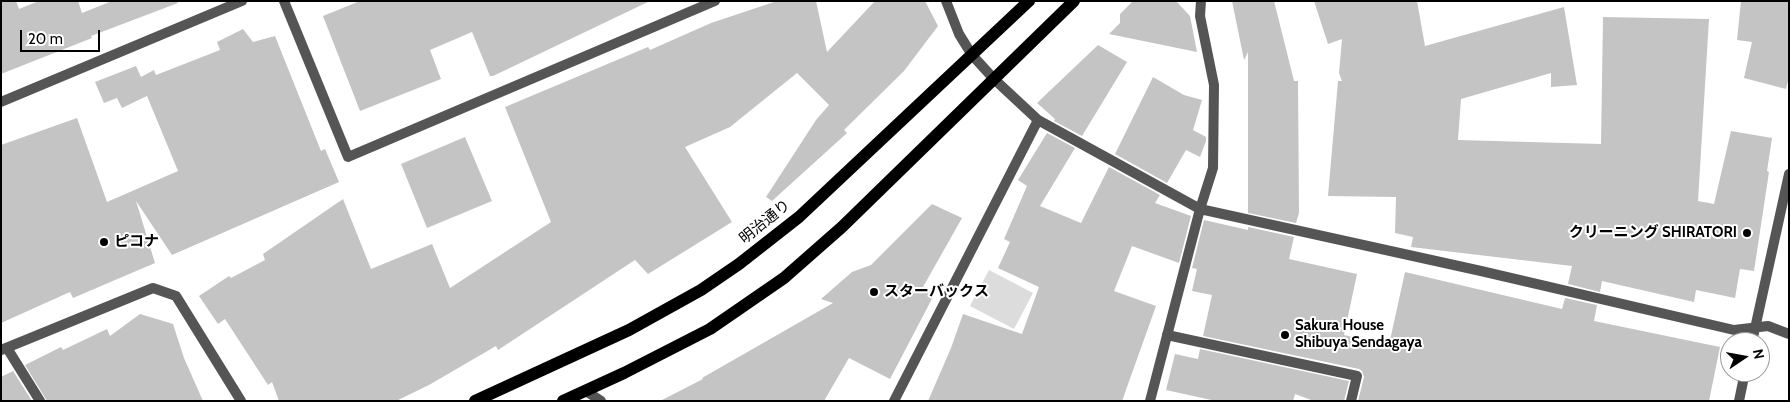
<!DOCTYPE html>
<html>
<head>
<meta charset="utf-8">
<style>
  body { margin:0 }
  #map { position:relative; width:1790px; height:402px; overflow:hidden; background:#fff; font-family:Cabin,sans-serif }
  canvas { display:block }
  .frame { position:absolute; inset:0; border:2px solid #000; pointer-events:none }
  .north { position:absolute; left:1720px; top:332px; width:50px; height:50px; box-sizing:border-box; background:#fff; border:1px solid #999; border-radius:50%; rotate:78deg; font-size:14px; font-weight:700; line-height:20px; text-align:center; color:#000 }
  .north::after { content:''; display:block; margin:auto; width:18px; height:22px; background:#000; clip-path:polygon(50% 0,100% 100%,50% 72%,0 100%) }
  .scale { position:absolute; left:20px; top:30px; width:80px; height:22px; box-sizing:border-box; border:2px solid #000; border-top:0; padding-left:6px; font-size:15px; line-height:18px; white-space:nowrap; color:#000; -webkit-text-stroke:4px #fff; paint-order:stroke }
</style>
</head>
<body>
<div id="map">
<canvas width="1790" height="402"></canvas>
<div class="frame"></div>
<div class="north">N</div>
<div class="scale">20 m</div>
</div>
<script>
const ctx = document.querySelector('canvas').getContext('2d');
ctx.lineJoin = 'round';
function paint(path, color) { ctx.fillStyle = color; ctx.fill(path, 'evenodd'); }
const toPath = rows => new Path2D(rows.map(r => 'M' + r).join(''));
function strokePath(path, color, width, dash) { ctx.strokeStyle = color; ctx.lineWidth = width; ctx.lineCap = dash ? 'butt' : 'round'; ctx.setLineDash(dash || []); ctx.stroke(path); }
function drawText(font, color, halo, rows, align = 'center') {
  ctx.font = font + ' Cabin,"Noto Sans JP",sans-serif'; ctx.lineWidth = 4; ctx.setLineDash([]); ctx.textBaseline = 'middle'; ctx.strokeStyle = halo; ctx.fillStyle = color; for (const [text, x, y, turn = 0] of rows) {
    ctx.save(); ctx.translate(x, y); ctx.rotate((+turn || 0) * Math.PI / 180); ctx.textAlign = isNaN(turn) ? turn : align; if (halo) ctx.strokeText(text, 0, 0); ctx.fillText(text, 0, 0); ctx.restore();
  }
}
paint(toPath([
  [989,270,1033,293,1014,329,970,306]
]), '#dcdcdc');
paint(toPath([
  [1,1,16,1,19,9,39,1,78,1,82,13,112,1,177,1,178,3,91,36,92,38,1,74],
  [360,1,650,1,493,76,490,76,472,32,430,50,441,79,360,111,323,16],
  [777,1,816,1,827,52,875,1,925,1,938,26,904,71,844,130,847,133,772,201,766,197,816,120,829,105,797,73,730,127,685,147,732,222,648,274,635,260,498,350,496,346,429,385,396,401,279,401,272,382,268,385,225,319,218,324,199,296,229,276,231,278,265,260,263,254,343,199,371,269,432,244,450,288,551,222,505,107,648,47,650,50,711,23],
  [1133,1,1176,1,1190,16,1197,52,1109,34,1120,23,1120,14],
  [1232,1,1274,1,1294,81,1298,81,1299,213,1296,223,1248,213,1248,52,1244,60],
  [1314,1,1417,1,1425,46,1564,7,1577,85,1551,87,1551,73,1461,99,1458,140,1601,144,1603,17,1709,19,1698,201,1714,204,1731,131,1772,138,1767,171,1769,172,1754,271,1740,269,1735,298,1696,290,1694,302,1602,281,1600,292,1568,284,1572,266,1411,247,1413,237,1395,233,1396,197,1328,196,1338,81,1342,81,1339,73,1342,39,1328,44],
  [1741,1,1789,1,1789,77,1786,89,1744,78,1752,42,1737,40],
  [243,29,253,42,275,36,321,151,325,149,339,182,172,255,136,201,155,263,73,298,70,292,1,323,1,145,77,118,107,202,178,171,147,96,122,108,117,98,104,103,95,82,136,66,141,77,154,70,156,75,220,50,217,42],
  [1098,45,1127,62,1082,136,1054,121,1055,119,1037,103],
  [1153,77,1184,95,1202,100,1193,130,1206,137,1206,141,1200,157,1186,150,1167,183,1115,154],
  [1047,133,1075,148,1040,206,1081,223,1109,167,1160,195,1155,203,1191,216,1179,263,1132,246,1114,291,1156,306,1122,401,928,401,951,348,963,314,1022,334,1039,287,998,268,1010,242,1004,239,1027,186,1018,180],
  [465,137,492,201,427,228,401,164],
  [932,204,962,218,923,287,935,293,890,379,849,358,824,401,660,401,703,379,702,378,833,303,821,299,852,272,871,265],
  [1204,220,1248,230,1248,227,1294,237,1289,259,1357,274,1344,335,1389,345,1405,272,1562,309,1565,298,1597,305,1594,321,1720,347,1709,401,1358,401,1364,377,1362,371,1359,369,1203,336,1212,295,1192,291,1197,269,1192,268],
  [140,314,173,324,184,358,203,401,47,401,25,365,61,347,63,350,107,329,110,336],
  [1200,349,1349,381,1344,401,1314,401,1295,394,1293,401,1216,401,1166,390,1175,354,1198,359],
  [13,371,32,401,1,401,1,377]
]), '#c4c4c4');
strokePath(toPath([
  [1200,209,1213,168,1214,85,1200,16,1201,1],
  [1167,335,1357,376,1351,401]
]), '#555', 10);
strokePath(toPath([
  [284,1,348,157,715,1],
  [946,1,959,34,972,55,994,79,1038,120,1200,209,1481,271,1734,330,1768,326,1789,334],
  [1,102,242,1],
  [1752,342,1789,174],
  [7,348,40,401],
  [586,391,601,401],
  [894,401,1038,120],
  [1150,401,1200,209],
  [1739,401,1745,372]
]), '#555', 10);
strokePath(toPath([
  [1,350,153,288,176,296,241,401]
]), '#555', 10);
strokePath(toPath([
  [475,401,629,330,701,290,739,264,799,217,1029,1],
  [563,401,624,373,710,329,784,278,842,227,1074,1]
]), '#000', 12);
for (const [x, y, r, color] of [
  [1747,233,5,"#000"],
  [104,242,5,"#000"],
  [874,292,5,"#000"],
  [1285,335,5,"#000"]
]) { const dot = new Path2D(); dot.arc(x, y, r, 0, 2 * Math.PI); ctx.fillStyle = color; ctx.fill(dot); strokePath(dot, '#fff', 2); }
drawText('15px', '#000', '#fff', [
  ["明治通り",765,222,-39]
]);
drawText('bold 15px', '#000', '#fff', [
  ["クリーニング SHIRATORI",1737,233,"right"],
  ["ピコナ",114,242],
  ["スターバックス",884,292],
  ["Sakura House",1295,326],
  ["Shibuya Sendagaya",1295,343]
], 'left');
</script>
</body>
</html>
